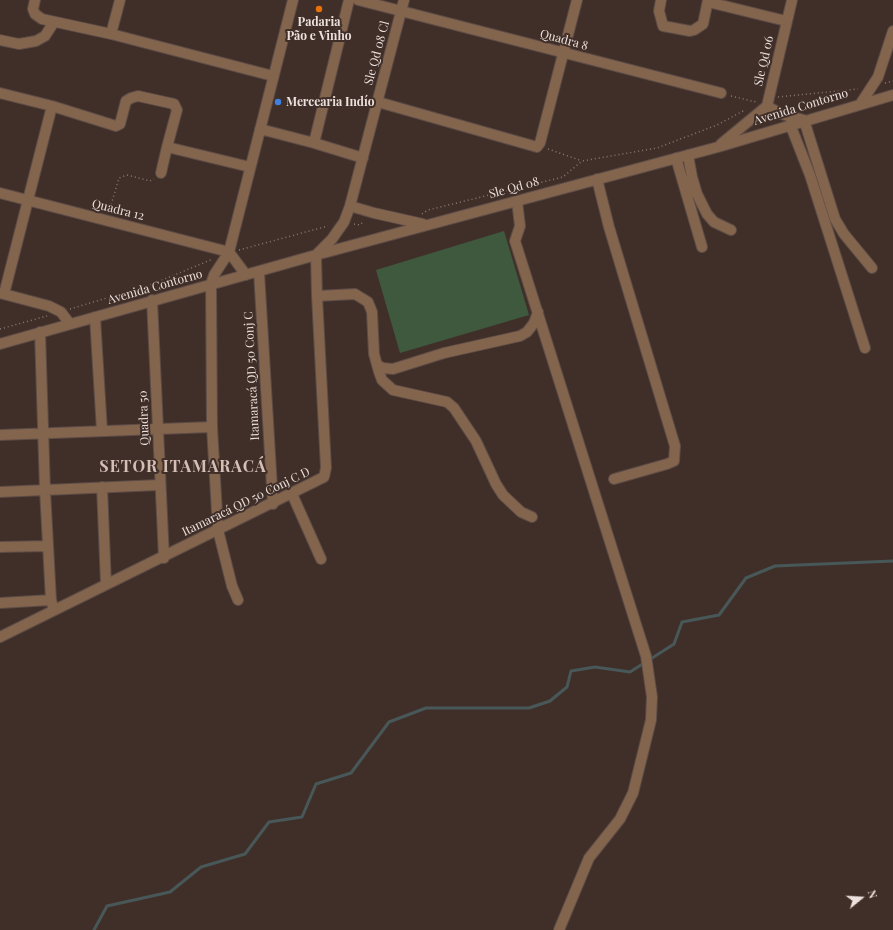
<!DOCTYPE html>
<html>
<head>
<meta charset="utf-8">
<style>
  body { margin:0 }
  #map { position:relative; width:893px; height:930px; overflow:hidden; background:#402f29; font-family:"Playfair Display",serif }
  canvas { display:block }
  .north { position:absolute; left:841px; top:878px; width:40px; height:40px; -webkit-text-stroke:3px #402f29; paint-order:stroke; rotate:72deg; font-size:11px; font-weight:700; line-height:16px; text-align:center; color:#ede1dd }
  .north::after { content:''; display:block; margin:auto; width:14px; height:18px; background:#ede1dd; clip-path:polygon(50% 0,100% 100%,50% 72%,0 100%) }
</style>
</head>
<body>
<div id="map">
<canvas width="893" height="930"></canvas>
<div class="north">N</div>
</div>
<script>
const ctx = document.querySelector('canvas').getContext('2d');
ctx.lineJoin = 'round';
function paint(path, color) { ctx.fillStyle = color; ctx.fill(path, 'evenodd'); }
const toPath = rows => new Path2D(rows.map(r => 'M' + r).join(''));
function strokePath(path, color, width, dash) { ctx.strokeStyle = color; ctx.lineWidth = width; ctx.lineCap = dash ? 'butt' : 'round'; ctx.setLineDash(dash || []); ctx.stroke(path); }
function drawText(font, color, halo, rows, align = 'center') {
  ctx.font = font + ' "Playfair Display",serif'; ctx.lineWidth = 4; ctx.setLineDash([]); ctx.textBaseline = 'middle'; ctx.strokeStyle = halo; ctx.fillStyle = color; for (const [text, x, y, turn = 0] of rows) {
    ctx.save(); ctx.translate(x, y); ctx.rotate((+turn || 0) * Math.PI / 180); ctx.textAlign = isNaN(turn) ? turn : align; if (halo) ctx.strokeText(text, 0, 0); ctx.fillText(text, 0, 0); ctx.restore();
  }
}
paint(toPath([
  [504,231,529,315,400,353,376,270]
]), '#3f593e');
strokePath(toPath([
  [649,660,674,644,682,622,719,615,746,578,775,566,893,561],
  [94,930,107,906,170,892,201,867,245,854,269,822,302,817,316,784,351,773,389,722,426,708,529,708,550,701,567,687,571,671,595,667,630,672,644,663]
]), '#485858', 3);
const minor = toPath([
  [35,0,33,9,35,14,42,19,111,34,273,76],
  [358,0,721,93],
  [661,0,659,11,663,26,690,31,694,30,703,24,708,0],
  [708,2,786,21],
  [111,34,120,0],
  [0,40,19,44,36,41,45,36,54,22],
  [0,93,52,106,4,294],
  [378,102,537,147,540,143,577,0],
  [861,103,878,77,893,31],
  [52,106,116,126,120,124,126,101,131,98,138,96,174,104,177,110,167,147,250,167],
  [767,106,792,0],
  [790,124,810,175,865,348],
  [260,129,314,143,363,158],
  [314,143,349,0],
  [721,144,767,106,781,114,804,120,835,219,844,234,872,268],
  [688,155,692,177,697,194,707,214,714,222,731,230],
  [676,158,702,247],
  [161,173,167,147],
  [597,179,609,227,675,446,674,461,667,464,614,479],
  [0,193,229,252],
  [517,201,520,226,515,241,646,656,652,697,651,720,633,793,620,819,589,858,559,930],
  [350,206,404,0],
  [229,252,246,275],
  [316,255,332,239,344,222,350,206,374,213,423,224],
  [259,272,273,504],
  [0,293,49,306,61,312,70,324],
  [317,296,355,294,368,302,372,312,374,354,379,372,382,380,393,390,447,402,454,408,476,441,496,484,503,495,521,512,532,517],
  [152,300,164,558],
  [95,317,102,431],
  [40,332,45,490,51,600,54,610],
  [0,344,316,255,718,147,893,95],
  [377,365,383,368,393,369,444,353,520,336,527,332,534,323,538,312],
  [0,435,212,427],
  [102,487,106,584],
  [0,492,159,485],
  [292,494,321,559],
  [0,547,48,546],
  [238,600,232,586,218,530,212,427,211,284,214,275,229,252,293,0],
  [0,603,51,600],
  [0,637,324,477,326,468,317,296,316,255]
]);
strokePath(minor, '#5c4b46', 12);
strokePath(toPath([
  [885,83,893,81],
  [731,96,756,102],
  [778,97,858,89],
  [548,149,582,161],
  [109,212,119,178,127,175,150,181,154,179],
  [422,214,428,210,563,177,582,161,657,148,717,125,745,110],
  [354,224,360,225,364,221],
  [239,250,328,226],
  [70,309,150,285,213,259],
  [0,329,47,316]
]), '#887a74', 1.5, [1, 3]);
strokePath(minor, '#83644d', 10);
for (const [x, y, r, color] of [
  [319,9,4,"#e8710a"],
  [278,102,4,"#3f7fe0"]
]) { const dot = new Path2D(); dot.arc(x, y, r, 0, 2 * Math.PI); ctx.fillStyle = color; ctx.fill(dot); strokePath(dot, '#402f29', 1.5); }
drawText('bold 12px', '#ede1dd', '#402f29', [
  ["Padaria",319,22],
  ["Pão e Vinho",319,36],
  ["Mercearia Indío",286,102,"left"]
]);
drawText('12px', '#ede1dd', '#402f29', [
  ["Quadra 8",564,40,15],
  ["Sle Qd 08 Cl",377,53,-75],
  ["Sle Qd 06",764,61,-77],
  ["Avenida Contorno",801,107,-17],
  ["Sle Qd 08",514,188,-15],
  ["Quadra 12",118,210,14],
  ["Avenida Contorno",155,287,-16],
  ["Itamaracá QD 50 Conj C",252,376,-93],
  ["Quadra 50",144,418,-92],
  ["Itamaracá QD 50 Conj C D",246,502,-26]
]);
ctx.letterSpacing = '1px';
drawText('bold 16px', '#d5beb6', '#402f29', [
  ["SETOR ITAMARACÁ",183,467]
]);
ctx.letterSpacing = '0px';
</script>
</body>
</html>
